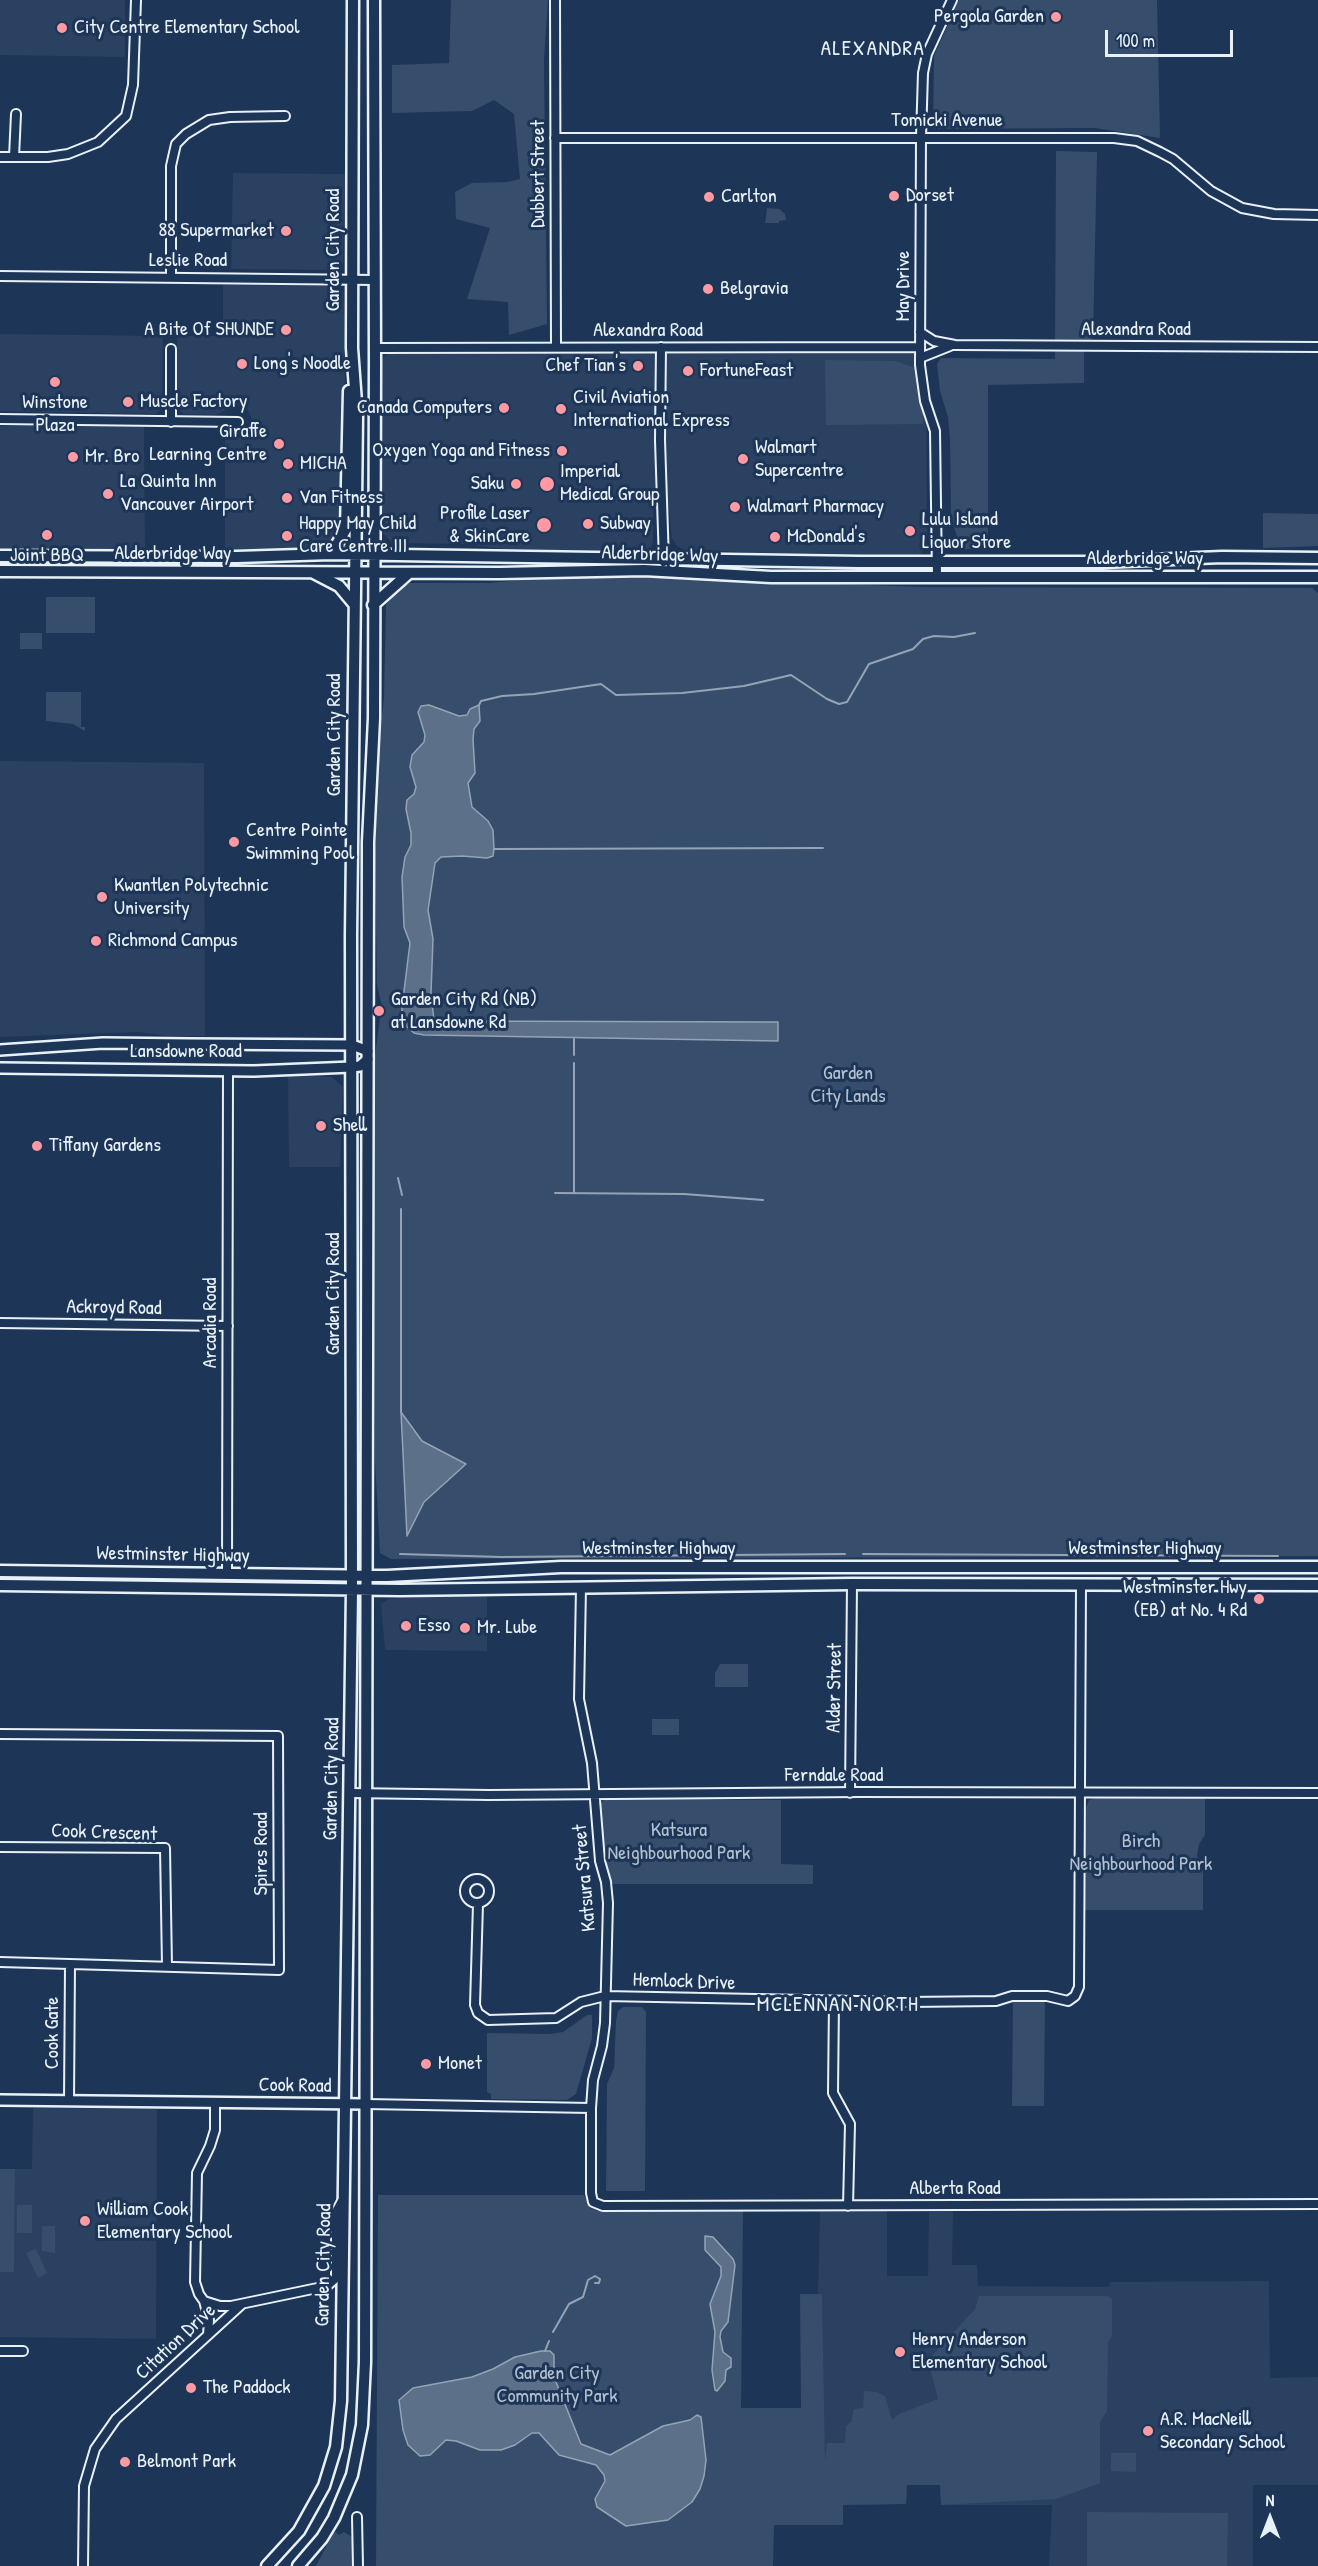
<!DOCTYPE html>
<html>
<head>
<meta charset="utf-8">
<style>
  body { margin:0 }
  #map { position:relative; width:1318px; height:2566px; overflow:hidden; background:#1d3557; font-family:"Patrick Hand",sans-serif }
  canvas { display:block }
  .north { position:absolute; left:1240px; top:2488px; width:60px; height:60px; -webkit-text-stroke:4px #1d3557; paint-order:stroke; rotate:0deg; font-size:16px; font-weight:700; line-height:24px; text-align:center; color:#e8f1f8 }
  .north::after { content:''; display:block; margin:auto; width:21px; height:27px; background:#e8f1f8; clip-path:polygon(50% 0,100% 100%,50% 72%,0 100%) }
  .scale { position:absolute; left:1105px; top:30px; width:128px; height:27px; box-sizing:border-box; border:3px solid #e8f1f8; border-top:0; padding-left:8px; font-size:18px; line-height:21px; white-space:nowrap; color:#e8f1f8; -webkit-text-stroke:4px #1d3557; paint-order:stroke }
</style>
</head>
<body>
<div id="map">
<canvas width="1318" height="2566"></canvas>
<div class="north">N</div>
<div class="scale">100 m</div>
</div>
<script>
const ctx = document.querySelector('canvas').getContext('2d');
ctx.lineJoin = 'round';
function paint(path, color) { ctx.fillStyle = color; ctx.fill(path, 'evenodd'); }
const toPath = rows => new Path2D(rows.map(r => 'M' + r).join(''));
function strokePath(path, color, width, dash) { ctx.strokeStyle = color; ctx.lineWidth = width; ctx.lineCap = dash ? 'butt' : 'round'; ctx.setLineDash(dash || []); ctx.stroke(path); }
function drawText(font, color, halo, rows, align = 'center') {
  ctx.font = font + ' "Patrick Hand",sans-serif'; ctx.lineWidth = 6; ctx.setLineDash([]); ctx.textBaseline = 'middle'; ctx.strokeStyle = halo; ctx.fillStyle = color; for (const [text, x, y, turn = 0] of rows) {
    ctx.save(); ctx.translate(x, y); ctx.rotate((+turn || 0) * Math.PI / 180); ctx.textAlign = isNaN(turn) ? turn : align; if (halo) ctx.strokeText(text, 0, 0); ctx.fillText(text, 0, 0); ctx.restore();
  }
}
paint(toPath([
  [0,0,125,0,125,57,0,55],
  [233,173,345,174,343,264,334,270,231,269],
  [223,285,333,286,343,291,345,337,344,521,343,527,331,544,324,548,225,551,225,433,235,438,245,435,251,428,251,417,248,410,237,405,215,415,183,414,177,407,177,336,223,336],
  [0,334,163,336,162,409,156,414,0,411],
  [391,353,926,354,927,547,920,554,908,557,769,557,741,552,685,550,677,546,672,538,669,508,653,509,653,542,651,548,645,552,503,549,463,544,392,543,381,531,382,509,380,509,379,513,378,366,381,365,383,357],
  [0,426,144,426,145,551,0,550],
  [0,761,204,763,205,1036,167,1036,139,1032,0,1037],
  [288,1075,332,1077,343,1087,340,1167,289,1167],
  [487,1593,487,1651,385,1650,381,1604,389,1599],
  [33,2108,157,2109,156,2339,0,2337,0,2272,14,2272,15,2169,32,2169],
  [820,2211,887,2211,887,2276,928,2276,929,2212,953,2211,952,2265,977,2265,978,2286,1109,2287,1110,2282,1269,2281,1270,2378,1318,2377,1318,2485,1253,2485,1253,2566,1049,2566,1052,2505,941,2505,940,2485,907,2485,906,2504,824,2505,822,2295,818,2294]
]), '#2a4162');
paint(toPath([
  [451,0,548,0,544,60,547,324,509,335,508,302,467,299,490,228,456,219,455,192,472,183,507,182,520,179,514,114,494,100,472,111,392,113,392,65,449,63],
  [959,0,1157,0,1160,138,1095,128,933,129,934,56],
  [1056,151,1097,152,1093,338,1084,343,1084,383,988,385,988,549,961,549,951,518,950,439,948,417,940,391,937,364,941,358,1055,359],
  [767,208,779,209,785,214,786,220,779,221,779,223,765,223],
  [825,360,896,361,915,368,923,412,923,424,826,425],
  [1263,513,1318,514,1318,546,1263,548],
  [648,577,921,587,1312,588,1318,593,1318,1556,391,1559,380,1553,375,1461,374,1064,380,1018,382,1017,383,1011,377,985,375,857,379,747,384,697,386,604,393,593,403,585,411,583,490,583,538,578],
  [46,597,95,597,95,633,46,633],
  [20,633,42,633,42,649,20,649],
  [46,692,81,692,81,727,85,727,85,731,73,724,46,721],
  [720,1664,748,1664,748,1687,715,1687,715,1673],
  [652,1719,679,1719,679,1735,652,1735],
  [607,1798,781,1800,781,1864,813,1865,813,1884,609,1884,599,1805],
  [1096,1798,1205,1798,1205,1835,1199,1844,1197,1856,1203,1869,1203,1910,1083,1910,1086,1807,1089,1800],
  [1013,2000,1045,2000,1044,2106,1012,2106],
  [623,2007,642,2007,646,2012,645,2191,606,2191,607,2084,614,2068,616,2021,618,2011],
  [587,2015,592,2015,592,2038,576,2094,567,2100,491,2099,491,2094,487,2092,487,2033,551,2034,563,2032],
  [0,2169,15,2169,14,2272,0,2272],
  [378,2195,584,2195,590,2208,597,2211,743,2211,741,2408,801,2408,800,2294,822,2294,825,2461,827,2443,845,2443,846,2426,851,2422,854,2409,863,2408,864,2391,876,2392,885,2396,892,2420,899,2414,938,2399,928,2360,975,2309,979,2296,1107,2296,1112,2299,1112,2336,1108,2343,1107,2411,1100,2422,1100,2483,1056,2499,941,2505,940,2485,907,2485,906,2504,843,2505,843,2525,774,2525,773,2566,376,2566],
  [17,2205,32,2205,32,2233,17,2233],
  [42,2226,55,2226,55,2253,42,2251],
  [36,2249,47,2273,38,2278,26,2253],
  [1111,2453,1136,2453,1136,2472,1111,2471],
  [1087,2512,1228,2513,1227,2566,1087,2566],
  [334,2531,339,2535,344,2532,352,2537,352,2566,316,2566]
]), '#374d6c');
const water = toPath([
  [429,705,459,716,467,715,470,709,479,705,480,721,474,729,473,739,475,773,468,783,472,807,488,821,493,830,494,849,493,856,487,858,462,856,441,857,435,863,428,910,433,939,431,993,434,1021,778,1022,778,1041,424,1035,414,1033,407,1027,402,1019,402,1007,410,943,404,927,402,877,405,857,411,845,411,833,406,809,407,800,414,794,416,787,410,767,412,755,424,742,425,735,418,712,421,706,429,705],
  [401,1412,422,1441,466,1464,424,1502,407,1536,401,1412],
  [705,2236,713,2237,733,2259,735,2265,728,2322,721,2331,720,2337,723,2352,731,2358,731,2367,726,2370,725,2381,717,2391,715,2390,712,2370,715,2332,710,2304,721,2276,721,2267,705,2250,705,2236],
  [541,2351,550,2351,554,2355,554,2377,581,2444,610,2455,663,2426,690,2420,697,2415,701,2417,706,2460,704,2476,700,2489,692,2502,668,2520,626,2526,597,2507,595,2499,605,2481,604,2475,596,2465,559,2455,539,2433,532,2433,515,2445,501,2450,480,2450,456,2441,446,2440,430,2455,420,2456,408,2445,403,2430,399,2400,413,2388,472,2377,493,2369,515,2357,541,2351]
]);
paint(water, '#5d7089');
strokePath(water, '#95a4b5', 1.5);
strokePath(toPath([
  [479,705,481,701,502,696,534,694,601,684,616,695,682,693,744,686,791,675,827,699,839,704,847,702,869,664,913,649,923,639,934,636,954,637,975,633],
  [494,849,823,848],
  [574,1039,574,1055],
  [574,1063,574,1193],
  [398,1178,402,1195],
  [555,1193,684,1194,763,1200],
  [401,1412,401,1209],
  [400,1554,501,1557,845,1554],
  [863,1554,1278,1556],
  [553,2332,569,2304,583,2297,588,2280,595,2276,600,2279,599,2283,595,2283],
  [545,2351,549,2341]
]), '#95a4b5', 2);
const minor = toPath([
  [555,0,556,347],
  [555,138,1114,138,1137,141,1160,152,1173,159,1211,191,1242,208,1274,214,1318,215],
  [0,157,48,157,68,154,98,142,126,116,133,85,136,0],
  [14,157,16,114],
  [0,276,375,280],
  [171,278,171,166,176,144,186,134,209,120,230,117,285,116],
  [920,332,934,341,955,345,1318,347],
  [661,347,660,440,664,562],
  [375,348,920,347],
  [171,349,171,422],
  [920,358,950,346],
  [0,419,238,422],
  [937,577,935,431,925,401,920,365,921,137,923,73,927,54,952,0],
  [0,1323,228,1326],
  [227,1574,228,1071],
  [581,1587,579,1699,592,1763,600,1861,606,1882,608,1903,605,2023,602,2046,593,2080,591,2108,591,2193,593,2202,603,2206,1318,2204],
  [0,1734,278,1736,279,1970,0,1962],
  [350,1793,489,1795,860,1792,1318,1793],
  [850,1793,852,1584],
  [0,1847,165,1848,167,1966],
  '465 1891a12 12 0 1 1 24 0a12 12 0 1 1-24 0Z',
  [478,1904,475,2005,478,2013,488,2020,556,2018,581,2002,605,1996,908,2002,996,2001,1012,1996,1047,1996,1068,2001,1075,1996,1079,1987,1081,1585],
  [834,2001,833,2093,850,2124,848,2206],
  [69,2101,70,1965],
  [366,2104,591,2108],
  [204,2301,220,2306,231,2306,327,2286,336,2278,336,2212,342,2201],
  [208,2335,209,2320,204,2301,199,2294,195,2282,197,2173,210,2146,215,2130,215,2103],
  [0,2351,23,2351],
  [357,2517,358,2566],
  [83,2566,84,2486,95,2449,116,2419,242,2304]
]);
const tertiary = toPath([
  [0,1050,103,1043,189,1044,352,1045,368,1051],
  [0,1068,254,1071,352,1067,360,1066,368,1059],
  [0,2100,366,2104]
]);
const secondary = toPath([
  [331,554,346,529,349,391],
  [0,556,237,557,331,554,859,562,1102,562,1222,557,1318,558],
  [0,571,500,573,644,570,771,577,1318,577],
  [314,573,339,586,354,604],
  [373,605,409,573],
  [0,1571,387,1576,561,1567,1318,1567],
  [0,1585,400,1590,852,1584,1318,1585],
  [267,2566,299,2531,324,2486,336,2447,341,2401,352,1590,351,935,357,416,352,348,353,0],
  [298,2566,322,2538,334,2518,352,2475,362,2425,365,2362,368,842,374,718,375,362,374,0]
]);
strokePath(minor, '#e8f1f8', 12);
strokePath(tertiary, '#e8f1f8', 14);
strokePath(secondary, '#e8f1f8', 15);
strokePath(minor, '#1d3557', 8);
strokePath(tertiary, '#1d3557', 9);
strokePath(secondary, '#1d3557', 10);
for (const [x, y, r, color] of [
  [1056,17,6,"#ff9aa2"],
  [62,28,6,"#ff9aa2"],
  [894,196,6,"#ff9aa2"],
  [709,197,6,"#ff9aa2"],
  [286,231,6,"#ff9aa2"],
  [708,289,6,"#ff9aa2"],
  [286,330,6,"#ff9aa2"],
  [242,364,6,"#ff9aa2"],
  [638,366,6,"#ff9aa2"],
  [688,371,6,"#ff9aa2"],
  [55,382,6,"#ff9aa2"],
  [128,402,6,"#ff9aa2"],
  [504,408,6,"#ff9aa2"],
  [561,409,6,"#ff9aa2"],
  [279,444,6,"#ff9aa2"],
  [562,451,6,"#ff9aa2"],
  [73,457,6,"#ff9aa2"],
  [743,459,6,"#ff9aa2"],
  [288,464,6,"#ff9aa2"],
  [516,484,6,"#ff9aa2"],
  [547,484,8,"#ff9aa2"],
  [108,494,6,"#ff9aa2"],
  [287,498,6,"#ff9aa2"],
  [735,507,6,"#ff9aa2"],
  [588,524,6,"#ff9aa2"],
  [544,525,8,"#ff9aa2"],
  [910,531,6,"#ff9aa2"],
  [47,535,6,"#ff9aa2"],
  [287,536,6,"#ff9aa2"],
  [775,537,6,"#ff9aa2"],
  [234,842,6,"#ff9aa2"],
  [102,897,6,"#ff9aa2"],
  [96,941,6,"#ff9aa2"],
  [379,1011,6,"#ff9aa2"],
  [321,1126,6,"#ff9aa2"],
  [37,1146,6,"#ff9aa2"],
  [1259,1599,6,"#ff9aa2"],
  [406,1626,6,"#ff9aa2"],
  [465,1628,6,"#ff9aa2"],
  [426,2064,6,"#ff9aa2"],
  [85,2221,6,"#ff9aa2"],
  [900,2352,6,"#ff9aa2"],
  [191,2388,6,"#ff9aa2"],
  [1148,2431,6,"#ff9aa2"],
  [125,2462,6,"#ff9aa2"]
]) { const dot = new Path2D(); dot.arc(x, y, r, 0, 2 * Math.PI); ctx.fillStyle = color; ctx.fill(dot); strokePath(dot, '#1d3557', 2); }
drawText('20px', '#e8f1f8', '#1d3557', [
  ["Pergola Garden",1044,17,"right"],
  ["City Centre Elementary School",74,28],
  ["Dorset",906,196],
  ["Carlton",721,197],
  ["88 Supermarket",274,231,"right"],
  ["Belgravia",720,289],
  ["A Bite Of SHUNDE",274,330,"right"],
  ["Long's Noodle",254,364],
  ["Chef Tian's",626,366,"right"],
  ["FortuneFeast",700,371],
  ["Civil Aviation",573,398],
  ["International Express",573,421],
  ["Muscle Factory",140,402],
  ["Winstone",55,403,"center"],
  ["Plaza",55,426,"center"],
  ["Canada Computers",492,408,"right"],
  ["Giraffe",267,432,"right"],
  ["Learning Centre",267,455,"right"],
  ["Walmart",755,448],
  ["Supercentre",755,471],
  ["Oxygen Yoga and Fitness",550,451,"right"],
  ["Mr. Bro",85,457],
  ["MICHA",300,464],
  ["Imperial",560,472],
  ["Medical Group",560,495],
  ["La Quinta Inn",120,482],
  ["Vancouver Airport",120,505],
  ["Saku",504,484,"right"],
  ["Van Fitness",299,498],
  ["Walmart Pharmacy",747,507],
  ["Profile Laser",530,514,"right"],
  ["& SkinCare",530,537,"right"],
  ["Lulu Island",922,520],
  ["Liquor Store",922,543],
  ["Happy May Child",299,524],
  ["Care Centre III",299,547],
  ["Subway",600,524],
  ["McDonald's",787,537],
  ["Joint BBQ",47,556,"center"],
  ["Centre Pointe",246,831],
  ["Swimming Pool",246,854],
  ["Kwantlen Polytechnic",114,886],
  ["University",114,909],
  ["Richmond Campus",108,941],
  ["Garden City Rd (NB)",391,1000],
  ["at Lansdowne Rd",391,1023],
  ["Shell",333,1126],
  ["Tiffany Gardens",49,1146],
  ["Westminster Hwy",1247,1588,"right"],
  ["(EB) at No. 4 Rd",1247,1611,"right"],
  ["Esso",418,1626],
  ["Mr. Lube",477,1628],
  ["Monet",438,2064],
  ["William Cook",97,2210],
  ["Elementary School",97,2233],
  ["Henry Anderson",912,2340],
  ["Elementary School",912,2363],
  ["The Paddock",203,2388],
  ["A.R. MacNeill",1160,2420],
  ["Secondary School",1160,2443],
  ["Belmont Park",137,2462]
], 'left');
drawText('20px', '#e8f1f8', '#1d3557', [
  ["Tomicki Avenue",947,121],
  ["Dubbert Street",539,174,-90],
  ["Garden City Road",334,250,-90],
  ["Leslie Road",188,261],
  ["May Drive",904,286,-90],
  ["Alexandra Road",1136,330],
  ["Alexandra Road",648,331],
  ["Alderbridge Way",173,554],
  ["Alderbridge Way",660,555,2],
  ["Alderbridge Way",1145,559],
  ["Garden City Road",335,735,-90],
  ["Lansdowne Road",186,1052],
  ["Garden City Road",334,1294,-90],
  ["Ackroyd Road",114,1308,1],
  ["Arcadia Road",211,1323,-90],
  ["Westminster Highway",659,1549],
  ["Westminster Highway",1145,1549],
  ["Westminster Highway",173,1555,1],
  ["Alder Street",835,1688,-89],
  ["Ferndale Road",834,1776],
  ["Garden City Road",332,1779,-89],
  ["Cook Crescent",104,1833,2],
  ["Spires Road",262,1854,-90],
  ["Katsura Street",585,1878,-95],
  ["Hemlock Drive",684,1982,2],
  ["Cook Gate",53,2033,-90],
  ["Cook Road",295,2086,1],
  ["Alberta Road",955,2189],
  ["Garden City Road",324,2265,-89],
  ["Citation Drive",176,2342,-43]
]);
drawText('20px', '#b3c0ce', '#1d3557', [
  ["Garden",848,1074],
  ["City Lands",848,1097],
  ["Katsura",679,1831],
  ["Neighbourhood Park",679,1854],
  ["Birch",1141,1842],
  ["Neighbourhood Park",1141,1865],
  ["Garden City",557,2374],
  ["Community Park",557,2397]
]);
ctx.letterSpacing = '1.5px';
drawText('21px', '#e8f1f8', '#1d3557', [
  ["ALEXANDRA",873,49],
  ["MCLENNAN NORTH",838,2005]
]);
ctx.letterSpacing = '0px';
</script>
</body>
</html>
